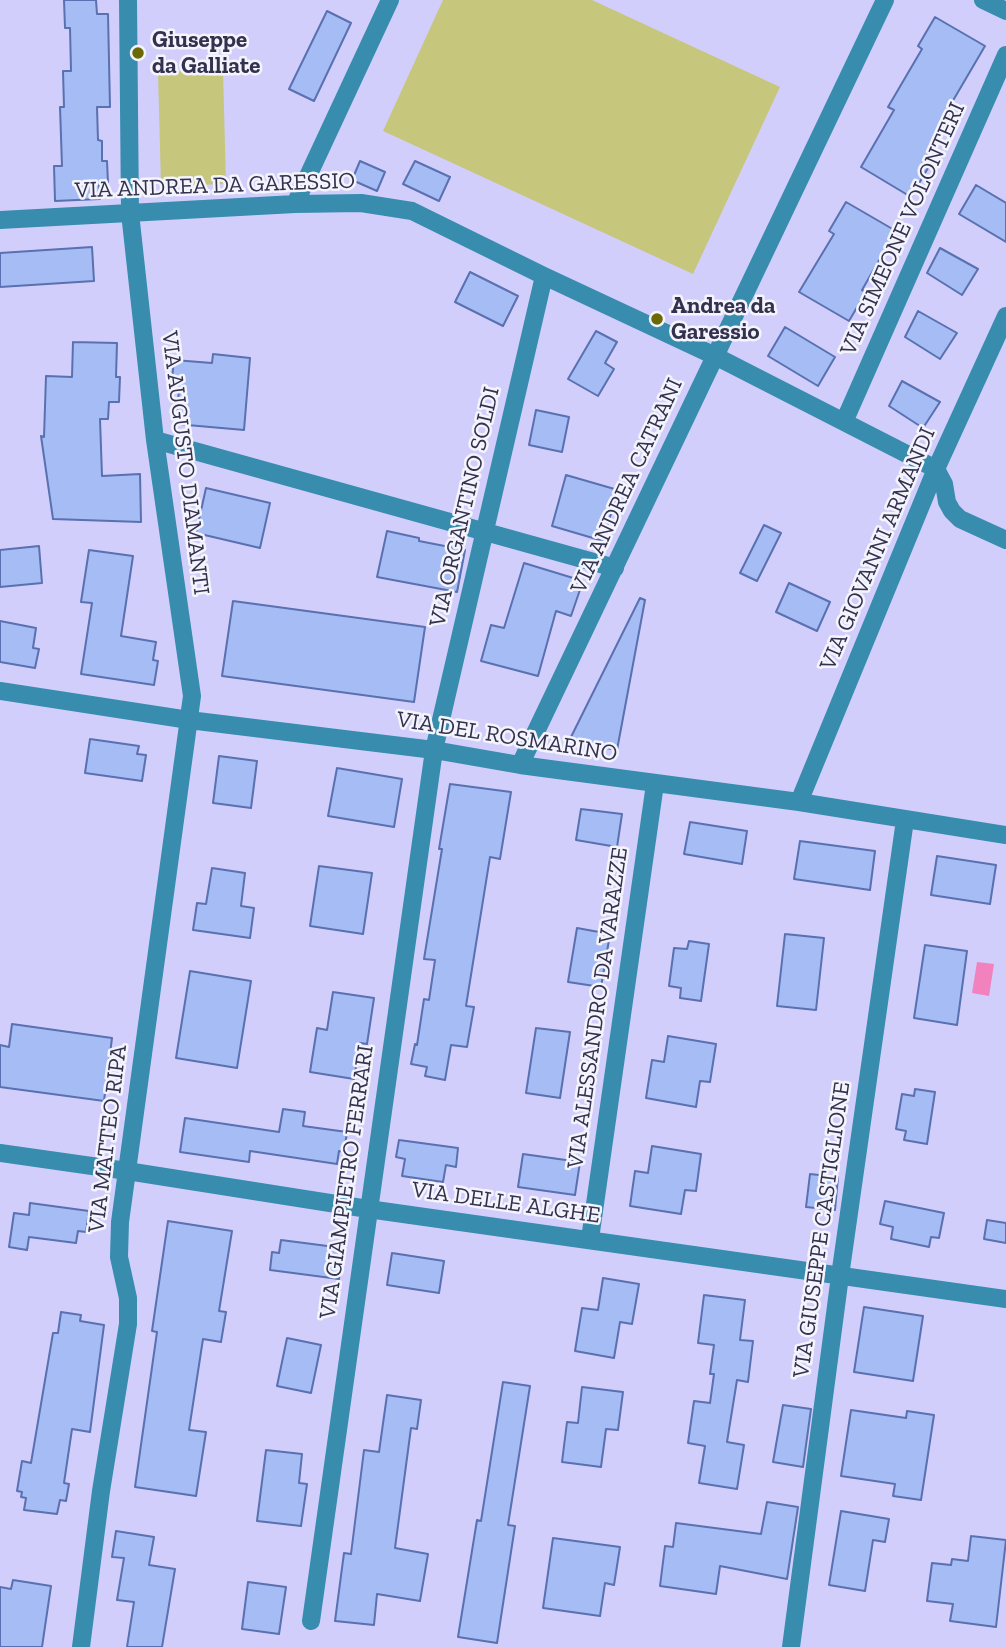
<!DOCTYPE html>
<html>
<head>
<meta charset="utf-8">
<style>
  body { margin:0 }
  canvas { display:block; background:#d2cefc }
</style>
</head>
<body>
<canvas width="1006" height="1647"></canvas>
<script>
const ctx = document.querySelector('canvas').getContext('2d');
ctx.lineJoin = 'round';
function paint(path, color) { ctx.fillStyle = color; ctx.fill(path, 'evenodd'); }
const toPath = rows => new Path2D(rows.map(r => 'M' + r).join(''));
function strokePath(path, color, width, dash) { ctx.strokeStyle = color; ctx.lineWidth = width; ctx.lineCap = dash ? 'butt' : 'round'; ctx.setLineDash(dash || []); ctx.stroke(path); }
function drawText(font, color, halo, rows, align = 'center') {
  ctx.font = font + ' "Zilla Slab",serif'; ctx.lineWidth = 5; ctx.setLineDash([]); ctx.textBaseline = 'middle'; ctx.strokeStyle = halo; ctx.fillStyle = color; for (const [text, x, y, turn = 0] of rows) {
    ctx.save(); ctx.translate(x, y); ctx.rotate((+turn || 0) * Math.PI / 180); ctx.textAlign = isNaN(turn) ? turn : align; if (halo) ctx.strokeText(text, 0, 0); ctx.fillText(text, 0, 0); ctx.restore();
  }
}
paint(toPath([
  [443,0,592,0,780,87,693,274,383,131],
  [223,70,226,184,161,186,158,72]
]), '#c6c67c');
paint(toPath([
  [977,962,994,964,989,996,972,993]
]), '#f182bd');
const building = toPath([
  [64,0,96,0,97,14,108,14,110,107,97,107,98,140,102,141,102,161,107,161,108,183,99,184,100,199,55,201,54,166,62,166,60,107,64,107,63,71,71,71,70,28,65,28,64,0],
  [327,11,351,23,314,101,289,89,327,11],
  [935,17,985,46,951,104,956,107,922,164,928,168,911,197,861,167,894,110,888,107,922,49,918,46,935,17],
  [360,161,385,172,377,191,352,180,360,161],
  [415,161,450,177,439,201,403,184,415,161],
  [976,185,1006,203,1006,242,959,214,976,185],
  [846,202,896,231,862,290,866,292,849,321,799,292,834,234,829,231,846,202],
  [92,247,94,281,0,287,0,253,92,247],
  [940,248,978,269,962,295,927,273,940,248],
  [470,272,518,296,503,326,455,302,470,272],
  [918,311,957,333,940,359,905,337,918,311],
  [785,327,835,357,818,386,768,356,785,327],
  [596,331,617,342,605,363,614,369,598,396,568,379,596,331],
  [73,342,117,343,116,377,120,377,119,402,109,402,108,419,100,419,102,476,140,474,141,522,53,519,41,436,44,437,46,376,72,377,73,342],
  [213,354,250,358,244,430,176,424,179,389,171,388,174,360,212,363,213,354],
  [902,381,940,402,923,428,889,406,902,381],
  [536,410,569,417,562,452,529,445,536,410],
  [566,475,618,490,603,541,552,526,566,475],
  [206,488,270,503,260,548,196,533,206,488],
  [764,525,781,533,757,581,740,573,764,525],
  [387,531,419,538,419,541,465,550,457,592,377,577,387,531],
  [39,546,42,583,0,587,0,550,39,546],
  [89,550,133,556,121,636,156,642,153,660,158,661,154,685,81,674,92,603,81,602,89,550],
  [524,563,583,581,571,616,556,611,538,676,481,661,491,625,504,628,524,563],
  [789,583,830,602,817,631,776,612,789,583],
  [640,598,645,600,617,750,569,741,640,598],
  [233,601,425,627,414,702,222,676,233,601],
  [0,621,36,628,33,648,39,649,35,668,0,662,0,621],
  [90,739,139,746,137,754,146,755,142,781,85,773,90,739],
  [219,756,257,761,251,808,213,803,219,756],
  [337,768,402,779,394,827,328,816,337,768],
  [450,784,511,792,500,859,490,857,466,1006,474,1007,467,1047,451,1045,445,1080,425,1076,427,1067,411,1064,415,1044,417,1045,424,999,429,1000,435,960,424,959,442,849,439,849,450,784],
  [581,809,622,814,617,847,576,840,581,809],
  [690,822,747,831,742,864,684,854,690,822],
  [800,841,875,851,870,890,794,879,800,841],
  [937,856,996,865,990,904,931,895,937,856],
  [319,866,372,873,363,934,310,926,319,866],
  [212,868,245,873,241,906,254,908,250,938,193,930,197,903,206,904,212,868],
  [577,928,610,934,601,987,568,982,577,928],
  [785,934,824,938,816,1010,777,1006,785,934],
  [689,941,709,944,701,1001,680,998,681,988,669,986,674,948,687,949,689,941],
  [925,945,967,951,957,1025,914,1018,925,945],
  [190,971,251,981,237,1068,176,1058,190,971],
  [333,992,374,998,367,1044,360,1043,354,1079,310,1072,317,1028,327,1030,333,992],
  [12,1024,112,1038,104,1101,0,1087,0,1045,9,1047,12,1024],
  [536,1028,570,1032,560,1098,526,1093,536,1028],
  [668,1036,716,1044,710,1082,700,1081,696,1107,646,1098,652,1060,664,1062,668,1036],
  [915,1089,935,1092,927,1144,904,1140,906,1131,896,1129,902,1094,914,1096,915,1089],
  [283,1109,305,1112,303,1126,347,1132,344,1152,339,1151,337,1164,250,1151,249,1162,180,1152,185,1118,279,1132,283,1109],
  [399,1140,458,1148,456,1167,446,1165,443,1182,402,1176,405,1159,396,1157,399,1140],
  [652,1146,701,1154,696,1191,685,1190,681,1214,630,1206,635,1171,648,1173,652,1146],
  [523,1154,580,1162,575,1195,518,1187,523,1154],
  [810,1174,838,1177,835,1210,806,1207,810,1174],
  [885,1201,944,1213,939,1238,931,1237,929,1247,891,1239,893,1227,880,1224,885,1201],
  [30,1203,89,1211,86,1232,78,1231,76,1243,29,1237,27,1250,9,1247,14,1213,29,1215,30,1203],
  [987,1220,1006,1223,1006,1243,984,1239,987,1220],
  [168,1221,232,1231,219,1311,226,1312,221,1342,203,1339,189,1430,206,1432,196,1496,135,1487,157,1332,152,1331,168,1221],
  [281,1240,343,1248,339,1279,270,1270,272,1252,279,1253,281,1240],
  [392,1253,444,1261,439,1293,387,1285,392,1253],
  [603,1278,639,1284,632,1324,620,1322,614,1358,575,1351,582,1308,598,1310,603,1278],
  [704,1295,745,1300,740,1340,753,1341,748,1382,737,1380,727,1442,744,1445,737,1489,699,1483,705,1446,688,1443,694,1401,710,1403,714,1374,710,1374,714,1345,698,1343,704,1295],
  [864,1307,923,1316,913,1381,854,1372,864,1307],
  [61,1312,81,1315,80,1321,104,1325,90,1432,72,1429,64,1483,69,1484,66,1501,60,1500,57,1514,24,1510,26,1498,21,1497,22,1492,17,1491,22,1461,31,1463,53,1333,58,1333,61,1312],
  [287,1338,321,1345,311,1393,277,1386,287,1338],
  [503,1382,530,1386,508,1525,515,1526,497,1643,458,1637,477,1520,481,1521,503,1382],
  [582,1387,623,1392,618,1430,606,1429,601,1467,562,1462,567,1422,578,1423,582,1387],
  [387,1395,421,1400,417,1429,411,1428,395,1548,428,1554,420,1601,377,1594,374,1625,335,1621,344,1553,351,1554,364,1450,379,1452,387,1395],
  [783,1405,811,1409,803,1467,773,1462,783,1405],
  [851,1410,906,1418,907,1411,934,1415,921,1500,893,1496,895,1484,841,1476,851,1410],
  [266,1450,302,1454,299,1483,307,1484,301,1526,257,1521,266,1450],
  [767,1502,798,1507,787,1579,720,1566,716,1594,660,1586,665,1546,673,1547,676,1523,761,1534,767,1502],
  [841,1511,889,1519,885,1542,873,1540,865,1591,829,1585,841,1511],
  [116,1531,154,1537,149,1565,175,1569,162,1647,127,1647,134,1602,117,1600,124,1558,112,1557,116,1531],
  [971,1536,1006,1540,996,1627,950,1621,953,1604,927,1601,932,1563,951,1565,952,1559,968,1561,971,1536],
  [553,1538,620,1547,614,1585,605,1583,600,1616,543,1608,553,1538],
  [13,1580,51,1586,42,1647,0,1647,0,1587,11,1589,13,1580],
  [248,1582,286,1587,279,1634,242,1629,248,1582]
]);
paint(building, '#a6bcf4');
strokePath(building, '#5970b1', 2);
strokePath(toPath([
  [983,0,1006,11],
  [295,204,390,0],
  [0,220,295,204,361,203,412,211,544,276,715,356,936,469,944,484,947,502,952,511,960,519,1006,540],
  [844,422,1006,55],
  [155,440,615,568],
  [0,691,189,720,434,750,520,765,799,802,1006,835],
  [520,765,885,0],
  [799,802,936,469,1006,316],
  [0,1153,127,1171,368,1209,1006,1299],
  [590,1239,655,784],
  [311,1621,434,750,544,276],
  [81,1647,101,1491,128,1324,128,1298,119,1257,120,1222,192,696,155,440,130,213,128,0],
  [791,1647,840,1276,905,820]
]), '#388daf', 18);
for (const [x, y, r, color] of [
  [138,53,7,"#6b6903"],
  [657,319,7,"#6b6903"]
]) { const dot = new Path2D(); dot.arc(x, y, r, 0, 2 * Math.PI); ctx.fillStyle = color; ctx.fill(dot); strokePath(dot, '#f4f4fc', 2.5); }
drawText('bold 23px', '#34314f', '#f4f4fc', [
  ["Giuseppe",152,40],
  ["da Galliate",152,66],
  ["Andrea da",671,306],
  ["Garessio",671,332]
], 'left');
drawText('23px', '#34314f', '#f4f4fc', [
  ["VIA ANDREA DA GARESSIO",215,186,-2],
  ["VIA SIMEONE VOLONTERI",903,229,-66],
  ["VIA AUGUSTO DIAMANTI",185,463,83],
  ["VIA ANDREA CATRANI",627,486,-65],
  ["VIA ORGANTINO SOLDI",465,507,-77],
  ["VIA GIOVANNI ARMANDI",878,549,-67],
  ["VIA DEL ROSMARINO",507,737,9],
  ["VIA ALESSANDRO DA VARAZZE",598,1008,-82],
  ["VIA MATTEO RIPA",108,1139,-83],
  ["VIA GIAMPIETRO FERRARI",347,1182,-82],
  ["VIA DELLE ALGHE",506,1203,8],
  ["VIA GIUSEPPE CASTIGLIONE",822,1230,-82]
]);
</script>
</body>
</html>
